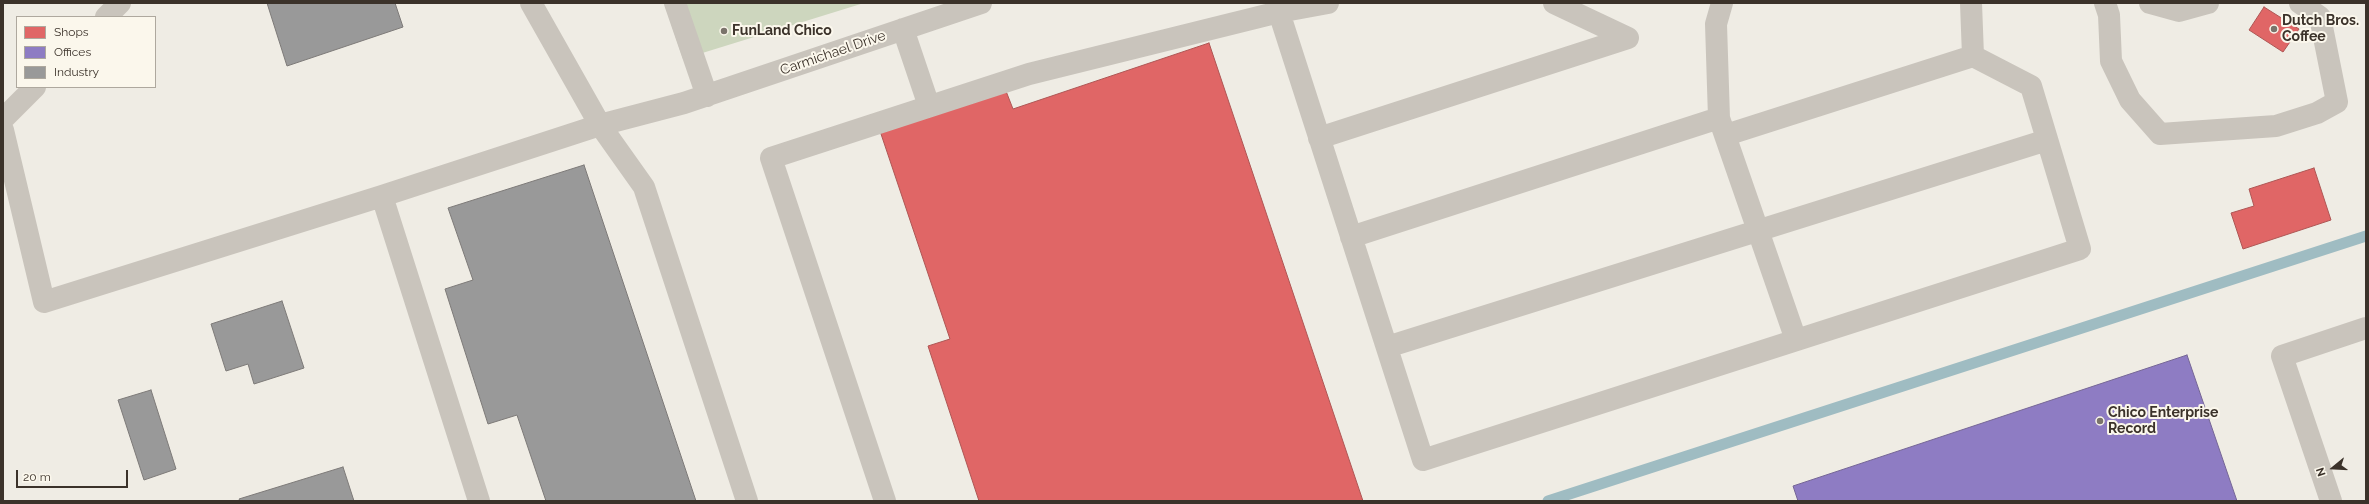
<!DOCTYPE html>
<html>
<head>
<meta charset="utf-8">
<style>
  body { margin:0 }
  #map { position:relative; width:2369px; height:504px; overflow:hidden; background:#efece4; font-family:Raleway,sans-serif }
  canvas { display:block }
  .frame { position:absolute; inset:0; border:4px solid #3b322a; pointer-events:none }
  .legend { position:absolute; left:16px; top:16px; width:140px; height:72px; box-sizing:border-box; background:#fbf7ec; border:1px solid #aea89e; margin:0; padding:5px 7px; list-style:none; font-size:12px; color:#3b322a }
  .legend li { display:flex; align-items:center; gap:8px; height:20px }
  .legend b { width:20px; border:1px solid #aea89e }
  .north { position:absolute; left:2313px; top:448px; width:40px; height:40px; -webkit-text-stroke:3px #fbf7ec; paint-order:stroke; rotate:252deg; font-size:11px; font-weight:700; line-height:16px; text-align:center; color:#3b322a }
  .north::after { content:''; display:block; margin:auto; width:14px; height:18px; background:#3b322a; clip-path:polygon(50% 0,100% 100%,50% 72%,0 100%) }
  .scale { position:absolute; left:16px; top:470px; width:112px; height:18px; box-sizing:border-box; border:2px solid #3b322a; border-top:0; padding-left:5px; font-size:12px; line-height:14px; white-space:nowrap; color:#3b322a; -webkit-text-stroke:3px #fbf7ec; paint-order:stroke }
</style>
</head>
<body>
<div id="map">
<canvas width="2369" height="504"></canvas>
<div class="frame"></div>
<ul class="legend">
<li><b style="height:11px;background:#e06666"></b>Shops</li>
<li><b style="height:11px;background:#8e7cc3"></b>Offices</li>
<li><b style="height:11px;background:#999"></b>Industry</li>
</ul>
<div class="north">N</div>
<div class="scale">20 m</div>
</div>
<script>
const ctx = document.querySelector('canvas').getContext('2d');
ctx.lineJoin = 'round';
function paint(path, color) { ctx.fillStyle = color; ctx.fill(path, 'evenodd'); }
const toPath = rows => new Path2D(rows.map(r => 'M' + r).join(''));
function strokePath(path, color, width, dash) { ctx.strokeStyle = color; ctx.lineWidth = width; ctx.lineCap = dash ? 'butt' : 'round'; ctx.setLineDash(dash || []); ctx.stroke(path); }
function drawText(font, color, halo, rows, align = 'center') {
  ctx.font = font + ' Raleway,sans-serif'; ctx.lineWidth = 4; ctx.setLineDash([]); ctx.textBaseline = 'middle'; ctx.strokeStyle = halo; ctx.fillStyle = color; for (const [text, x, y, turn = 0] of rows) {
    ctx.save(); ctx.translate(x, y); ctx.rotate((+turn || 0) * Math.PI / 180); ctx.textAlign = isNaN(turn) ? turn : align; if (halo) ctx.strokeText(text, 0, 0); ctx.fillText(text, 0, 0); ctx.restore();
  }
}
paint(toPath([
  [664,3,864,3,683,59]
]), '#cdd6be');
const shops = toPath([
  [2264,7,2299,29,2283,52,2249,30,2264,7],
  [1209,43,1363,501,979,501,928,346,950,339,879,128,1004,86,1013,109,1209,43],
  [2314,168,2331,220,2243,249,2231,213,2254,206,2249,189,2314,168]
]);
paint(shops, '#e06666');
strokePath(shops, '#ae5654', 1);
const offices = toPath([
  [2187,355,2237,501,1798,501,1793,486,2187,355]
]);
paint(offices, '#8e7cc3');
strokePath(offices, '#756695', 1);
const industry = toPath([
  [267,3,395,3,403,27,287,66,267,3],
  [584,165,696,501,546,501,517,415,488,424,445,289,473,280,448,208,584,165],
  [282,301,304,368,254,384,248,364,226,371,211,324,282,301],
  [151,390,176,469,144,480,118,400,151,390],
  [343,467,354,501,240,501,239,499,343,467]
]);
paint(industry, '#999');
strokePath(industry, '#7d7a78', 1);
strokePath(toPath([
  [1548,501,2366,236]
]), '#9fbcc2', 11);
strokePath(toPath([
  [531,3,600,125,644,187,747,501],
  [675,3,707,96],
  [1276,3,1423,460,2080,249,2031,86,1973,56,1971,3],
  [1722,3,1716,24,1719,118,1796,340],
  [2105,3,2109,15,2111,61,2130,100,2160,134,2276,126,2317,113,2337,102,2320,17,2300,3],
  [2150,3,2179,11,2208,3],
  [106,17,120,3],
  [903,29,929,106],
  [3,119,35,87],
  [3,130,44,302,382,196,600,125,684,103,981,3],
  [1726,135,1973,56],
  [1319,138,1628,38,1554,3],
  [382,196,479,501],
  [1351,237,1719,118],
  [1387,347,2047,140],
  [885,501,771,158,1029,74,1279,12,1328,3],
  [2331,501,2282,356,2366,328]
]), '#c9c4bc', 22);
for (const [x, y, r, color] of [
  [2274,29,4,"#7a736b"],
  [724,31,4,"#7a736b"],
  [2100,421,4,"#7a736b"]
]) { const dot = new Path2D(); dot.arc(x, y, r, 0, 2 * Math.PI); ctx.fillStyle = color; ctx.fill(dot); strokePath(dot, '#fbf7ec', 1.5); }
drawText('bold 14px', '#3b322a', '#fbf7ec', [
  ["Dutch Bros.",2282,21],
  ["Coffee",2282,37],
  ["FunLand Chico",732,31],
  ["Chico Enterprise",2108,413],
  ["Record",2108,429]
], 'left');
drawText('14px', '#3b322a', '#fbf7ec', [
  ["Carmichael Drive",833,53,-19]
]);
</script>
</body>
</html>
